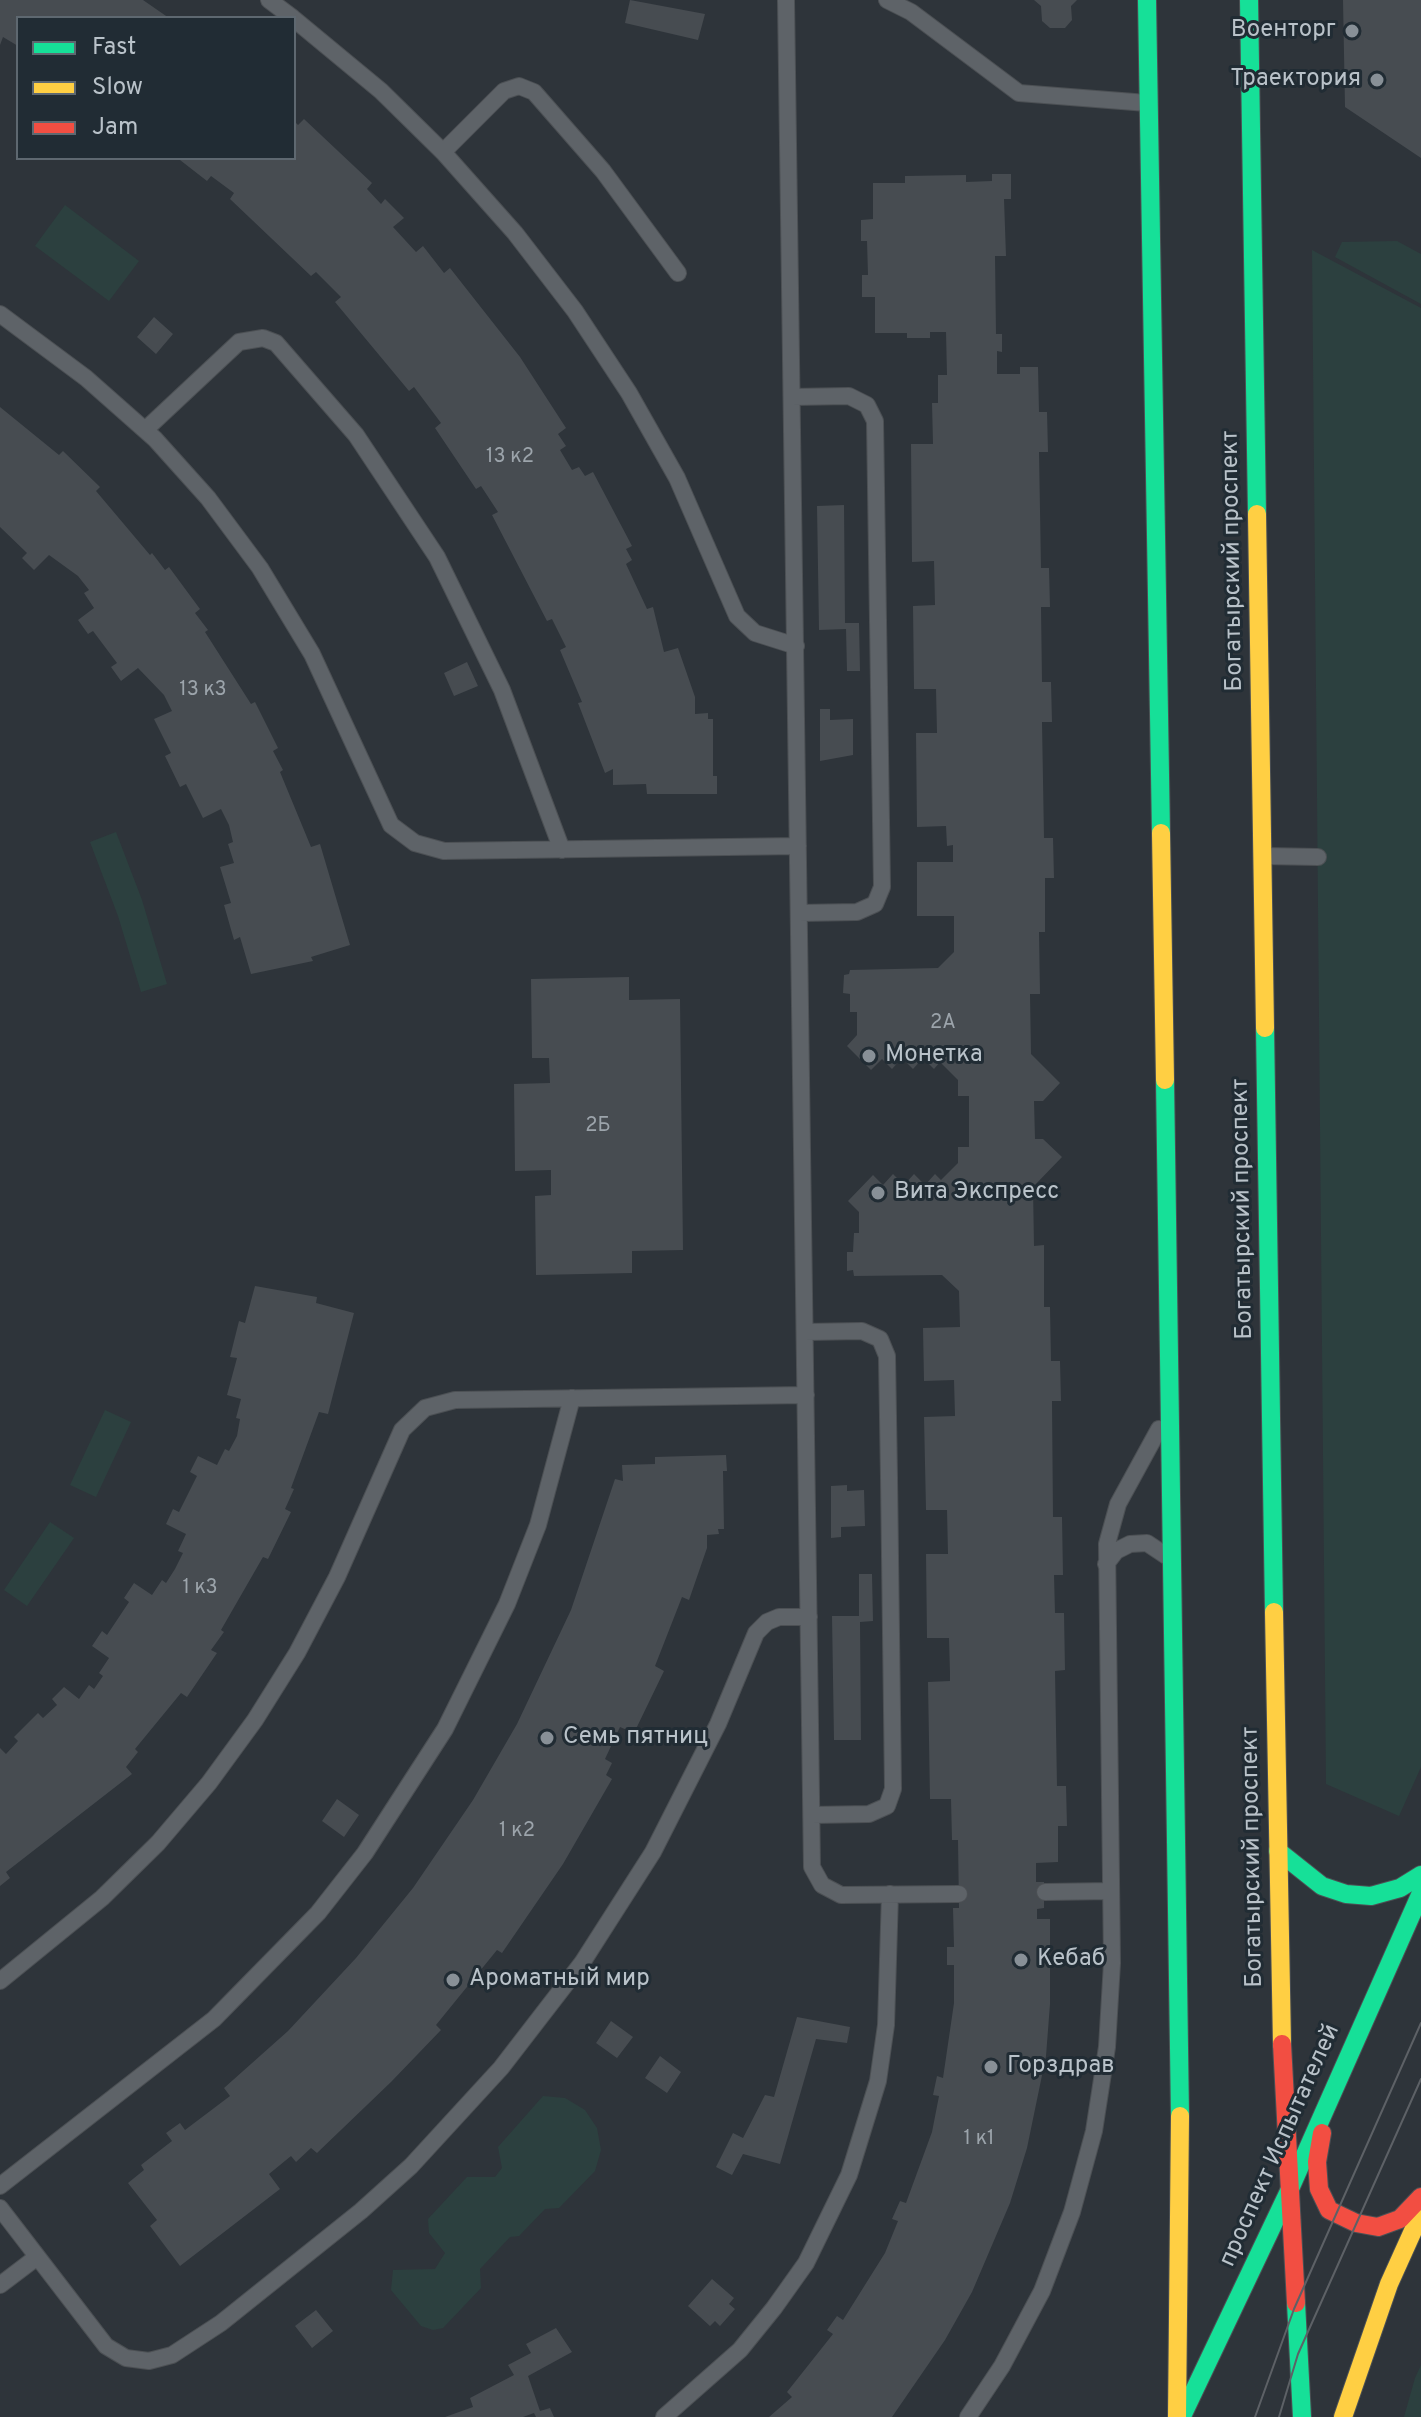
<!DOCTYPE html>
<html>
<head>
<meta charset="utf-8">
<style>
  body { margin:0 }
  #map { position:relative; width:1421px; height:2417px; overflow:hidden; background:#2e343a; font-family:Overpass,sans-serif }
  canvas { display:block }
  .legend { position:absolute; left:16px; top:16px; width:280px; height:144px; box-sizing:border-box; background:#212c34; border:2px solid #5e6870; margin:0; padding:10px 14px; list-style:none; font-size:24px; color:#b9c2c9 }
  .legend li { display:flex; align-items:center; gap:16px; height:40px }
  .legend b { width:40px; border:2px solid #5e6870 }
</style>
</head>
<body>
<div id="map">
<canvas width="1421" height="2417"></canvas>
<ul class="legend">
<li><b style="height:10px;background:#16e098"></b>Fast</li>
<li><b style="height:10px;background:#ffcf43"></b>Slow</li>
<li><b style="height:10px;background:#f24e42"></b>Jam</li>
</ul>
</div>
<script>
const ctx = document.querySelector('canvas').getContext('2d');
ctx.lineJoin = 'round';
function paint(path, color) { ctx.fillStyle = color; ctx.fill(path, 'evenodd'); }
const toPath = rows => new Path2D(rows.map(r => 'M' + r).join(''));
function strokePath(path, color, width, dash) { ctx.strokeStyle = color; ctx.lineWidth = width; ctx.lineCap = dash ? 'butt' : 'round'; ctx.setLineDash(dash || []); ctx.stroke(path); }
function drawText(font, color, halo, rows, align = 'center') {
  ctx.font = font + ' Overpass,sans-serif'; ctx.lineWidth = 6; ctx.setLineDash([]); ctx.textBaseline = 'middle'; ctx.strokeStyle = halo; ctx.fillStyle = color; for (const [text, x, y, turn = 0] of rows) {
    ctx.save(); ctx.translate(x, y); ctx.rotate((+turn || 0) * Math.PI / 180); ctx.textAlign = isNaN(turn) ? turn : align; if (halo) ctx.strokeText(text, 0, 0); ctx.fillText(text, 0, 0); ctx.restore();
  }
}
paint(toPath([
  [65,205,139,261,109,301,35,246],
  [1397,241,1421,254,1421,304,1335,257,1342,242],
  [1312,250,1421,308,1421,1767,1399,1816,1326,1784],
  [116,832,142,900,167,984,141,992,118,916,90,842],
  [105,1410,131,1422,96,1497,70,1485],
  [50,1522,74,1538,27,1606,4,1590],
  [543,2096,565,2098,585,2110,597,2128,601,2150,595,2171,559,2208,545,2209,519,2236,510,2237,480,2269,481,2288,443,2328,433,2330,421,2326,391,2290,393,2270,435,2269,445,2253,429,2233,428,2219,467,2177,495,2177,502,2168,498,2147],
  [1421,2365,1421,2417,1404,2417,1415,2378]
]), '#2c403f');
paint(toPath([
  [0,0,143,0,169,18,18,18,18,46,3,37,0,45],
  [630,0,705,14,698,40,625,23],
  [1034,0,1077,0,1071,6,1072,20,1065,28,1050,28,1042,21,1041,6],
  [1343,0,1421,0,1421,158,1345,107],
  [304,119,372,183,367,189,381,204,385,199,404,218,393,227,416,252,423,246,444,273,450,268,520,357,566,428,558,434,566,446,560,450,572,470,579,467,585,476,593,472,632,546,626,549,632,560,626,564,647,609,653,607,664,652,678,648,695,697,695,714,708,713,708,719,713,719,713,776,717,776,717,794,647,794,646,784,613,785,613,769,605,773,578,703,582,702,560,650,566,647,552,619,547,621,492,515,498,512,481,486,476,489,435,428,441,423,414,387,409,391,335,302,341,297,316,272,311,276,230,199,234,193,211,176,207,181,180,160,294,158,294,121,298,125],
  [992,174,1011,174,1011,199,1004,199,1006,256,995,256,996,334,1002,334,1002,352,997,351,997,374,1020,374,1020,367,1038,367,1039,412,1047,412,1048,452,1039,452,1041,568,1049,568,1050,607,1041,607,1042,682,1051,682,1052,722,1042,722,1044,838,1053,838,1054,878,1045,878,1045,932,1039,932,1040,994,1030,994,1031,1054,1060,1083,1043,1101,1034,1101,1035,1139,1043,1139,1062,1157,1033,1187,1034,1246,1044,1245,1044,1307,1050,1307,1051,1361,1060,1361,1061,1401,1052,1401,1053,1517,1062,1517,1063,1575,1054,1575,1055,1613,1064,1613,1065,1670,1055,1671,1057,1786,1066,1786,1067,1826,1058,1826,1058,1862,1036,1863,1036,1882,1044,1882,1044,1908,1037,1909,1037,1919,1050,1919,1050,2004,1046,2056,1027,2148,1010,2203,972,2292,945,2340,892,2417,769,2417,792,2397,787,2392,833,2334,827,2330,837,2316,843,2320,885,2253,898,2221,892,2219,900,2201,906,2203,932,2132,939,2096,933,2095,937,2076,943,2078,954,2003,954,1965,947,1965,947,1947,954,1947,953,1908,959,1908,958,1840,952,1840,951,1799,930,1799,928,1682,950,1681,950,1673,949,1638,927,1638,926,1554,948,1554,947,1510,926,1510,924,1417,955,1416,954,1380,924,1381,923,1328,960,1327,959,1291,942,1275,854,1276,853,1270,847,1271,847,1252,853,1252,854,1233,859,1233,859,1212,848,1201,873,1175,883,1185,893,1174,904,1185,914,1174,925,1185,935,1174,941,1180,958,1163,958,1147,969,1147,969,1096,958,1096,958,1080,940,1062,934,1069,923,1058,913,1069,902,1058,892,1069,882,1059,871,1070,847,1046,857,1035,857,1012,850,1012,850,994,843,993,844,975,849,974,850,970,938,968,954,952,954,916,917,916,917,862,953,862,953,845,947,846,946,826,917,827,916,733,937,733,936,689,914,689,913,606,935,605,934,561,912,562,911,444,933,444,932,403,938,403,938,375,947,375,946,332,930,332,930,338,907,338,907,333,875,333,875,297,862,297,862,275,868,275,867,241,861,241,861,220,873,219,873,183,905,183,905,176,966,175,966,182,992,181],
  [154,317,173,334,156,354,137,337],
  [0,407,59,455,63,451,100,487,96,491,150,555,152,553,165,570,169,567,200,609,195,613,208,630,205,632,251,704,255,702,278,748,273,751,283,770,280,772,311,847,320,844,350,945,311,957,313,961,251,974,240,937,234,940,224,905,231,903,220,867,234,863,228,844,233,842,229,825,221,809,203,818,186,784,180,787,165,756,171,753,154,719,172,711,164,695,138,668,121,681,111,667,117,663,93,631,88,634,78,620,94,608,84,593,89,590,78,576,49,555,34,570,22,558,27,553,0,527],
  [844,505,845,623,859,623,860,671,847,671,846,629,819,630,817,506],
  [467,662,478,686,454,696,444,673],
  [820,709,830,709,830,720,853,719,853,755,820,761],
  [629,977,629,1000,680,999,683,1250,632,1251,632,1273,536,1275,535,1196,551,1195,551,1170,515,1171,514,1084,550,1083,549,1058,532,1058,531,979],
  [255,1286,317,1297,316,1303,354,1313,328,1414,319,1412,291,1488,294,1489,285,1509,291,1512,268,1559,263,1557,221,1630,224,1632,211,1650,217,1653,187,1697,181,1693,135,1749,138,1752,126,1767,132,1774,6,1872,10,1878,0,1886,0,1748,6,1754,18,1741,14,1737,38,1713,43,1718,57,1705,52,1699,64,1687,79,1699,89,1685,94,1689,103,1676,99,1673,109,1658,92,1646,102,1631,107,1635,129,1602,124,1598,134,1583,152,1595,162,1580,166,1583,175,1569,183,1553,178,1551,186,1534,166,1524,173,1509,179,1512,197,1476,190,1472,198,1456,217,1465,225,1449,229,1451,237,1436,240,1419,236,1418,241,1399,227,1395,237,1358,230,1357,239,1321,245,1323],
  [726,1455,727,1471,723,1471,724,1529,718,1529,719,1534,707,1535,707,1548,689,1600,682,1597,655,1666,664,1671,634,1733,620,1727,605,1759,612,1763,606,1775,612,1779,563,1864,502,1953,497,1950,436,2025,441,2030,391,2082,317,2153,311,2148,296,2162,291,2156,269,2174,280,2189,180,2266,150,2226,157,2220,128,2183,144,2170,141,2165,172,2141,166,2133,180,2123,185,2130,230,2096,224,2088,288,2031,356,1958,413,1888,473,1800,517,1724,571,1610,615,1479,623,1481,622,1465,655,1464,655,1457],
  [847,1485,847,1491,864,1490,865,1526,841,1527,841,1537,831,1538,831,1486],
  [859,1574,872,1574,873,1621,860,1622,861,1740,834,1740,832,1616,859,1616],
  [337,1799,359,1815,344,1837,322,1821],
  [797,2017,850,2027,847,2043,816,2039,780,2164,743,2154,732,2175,716,2167,733,2133,743,2138,765,2095,774,2097],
  [611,2021,633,2037,617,2058,596,2043],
  [660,2056,681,2072,667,2093,645,2078],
  [712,2279,734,2298,729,2304,735,2309,720,2326,715,2321,710,2326,688,2306],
  [316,2310,333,2331,312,2348,295,2326],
  [556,2328,572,2352,528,2376,540,2411,550,2408,554,2417,536,2417,534,2413,523,2417,445,2417,473,2407,470,2398,514,2375,508,2365,531,2353,526,2344]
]), '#474c51');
const lane = toPath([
  [269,0,293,18],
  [786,0,812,1867,822,1885,841,1895,959,1894],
  [887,0,911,12,1019,93,1147,103],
  [294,19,381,91,443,152,515,233,575,311,629,393,677,478,737,616,755,633,796,646],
  [443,152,504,91,519,86,534,92,603,171,678,273],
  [0,314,86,378,155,439,208,498,260,568,312,654,391,825,415,843,444,851,798,846],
  [792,397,849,396,867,405,875,421,882,887,875,904,857,912,799,913],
  [145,430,239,342,263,338,276,343,356,435,437,557,502,690,562,850],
  [1264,856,1318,857],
  [805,1332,862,1331,880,1339,887,1356,889,1478,893,1789,887,1806,869,1814,812,1815],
  [1106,1564,1116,1551,1130,1544,1147,1543,1168,1557],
  [1045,1892,1111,1891],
  [0,1981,102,1898,158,1843,209,1783,255,1720,297,1653,337,1577,402,1430,425,1408,455,1400,806,1395],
  [0,2186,214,2019,318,1913,365,1853,445,1729,507,1604,538,1525,572,1398],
  [0,2208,106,2346,126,2358,149,2361,172,2355,221,2323,361,2211,411,2166,501,2068,582,1963,653,1852,718,1724,756,1633,767,1622,779,1617,809,1617],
  [0,2285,37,2257],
  [664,2417,740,2350,774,2308,806,2263,849,2175,878,2081,886,2025,890,1894],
  [968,2417,1002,2366,1042,2291,1072,2212,1094,2131,1107,2047,1112,1963,1107,1544,1118,1504,1159,1429]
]);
const fast = toPath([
  [1147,0,1161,833],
  [1249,0,1257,514],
  [1265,1028,1274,1612],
  [1165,1080,1180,2116],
  [1278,1851,1322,1886,1346,1894,1371,1896,1400,1888,1421,1875],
  [1296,2303,1302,2417],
  [1183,2414,1289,2191,1421,1893]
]);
const slow = toPath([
  [1257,514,1265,1028],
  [1161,833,1165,1080],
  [1274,1612,1282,2044],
  [1177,2417,1180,2116],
  [1343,2417,1389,2284,1421,2213]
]);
const jam = toPath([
  [1282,2044,1296,2303],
  [1322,2133,1317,2162,1319,2189,1329,2210,1356,2223,1378,2227,1400,2219,1421,2197]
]);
strokePath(lane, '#4c5054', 18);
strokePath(fast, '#4c5054', 20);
strokePath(slow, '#4c5054', 20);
strokePath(jam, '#4c5054', 20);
strokePath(lane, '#5e6368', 16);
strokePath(fast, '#16e098', 18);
strokePath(slow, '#ffcf43', 18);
strokePath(jam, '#f24e42', 18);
strokePath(toPath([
  [1255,2417,1294,2309,1421,2023],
  [1279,2417,1298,2354,1421,2079]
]), '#5d6166', 2);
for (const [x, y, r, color] of [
  [1352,31,8,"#889097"],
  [1377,80,8,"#889097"],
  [869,1056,8,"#889097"],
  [878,1193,8,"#889097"],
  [547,1738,8,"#889097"],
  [1021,1960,8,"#889097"],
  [453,1980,8,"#889097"],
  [991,2067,8,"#889097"]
]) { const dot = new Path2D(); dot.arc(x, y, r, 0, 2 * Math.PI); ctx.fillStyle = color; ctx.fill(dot); strokePath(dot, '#212c34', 3); }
drawText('20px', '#9ca4ab', null, [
  ["13 к2",510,458],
  ["13 к3",203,691],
  ["2А",943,1024],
  ["2Б",598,1127],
  ["1 к3",200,1589],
  ["1 к2",517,1832],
  ["1 к1",979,2140]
]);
drawText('24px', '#b9c2c9', '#212c34', [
  ["Военторг",1336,31,"right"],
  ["Траектория",1361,80,"right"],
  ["Монетка",885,1056],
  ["Вита Экспресс",894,1193],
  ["Семь пятниц",563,1738],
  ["Кебаб",1037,1960],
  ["Ароматный мир",469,1980],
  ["Горздрав",1007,2067]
], 'left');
drawText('24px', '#b9c2c9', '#212c34', [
  ["Богатырский проспект",1234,561,-91],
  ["Богатырский проспект",1244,1209,-91],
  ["Богатырский проспект",1254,1857,-91],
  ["проспект Испытателей",1281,2146,-66]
]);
</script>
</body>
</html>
